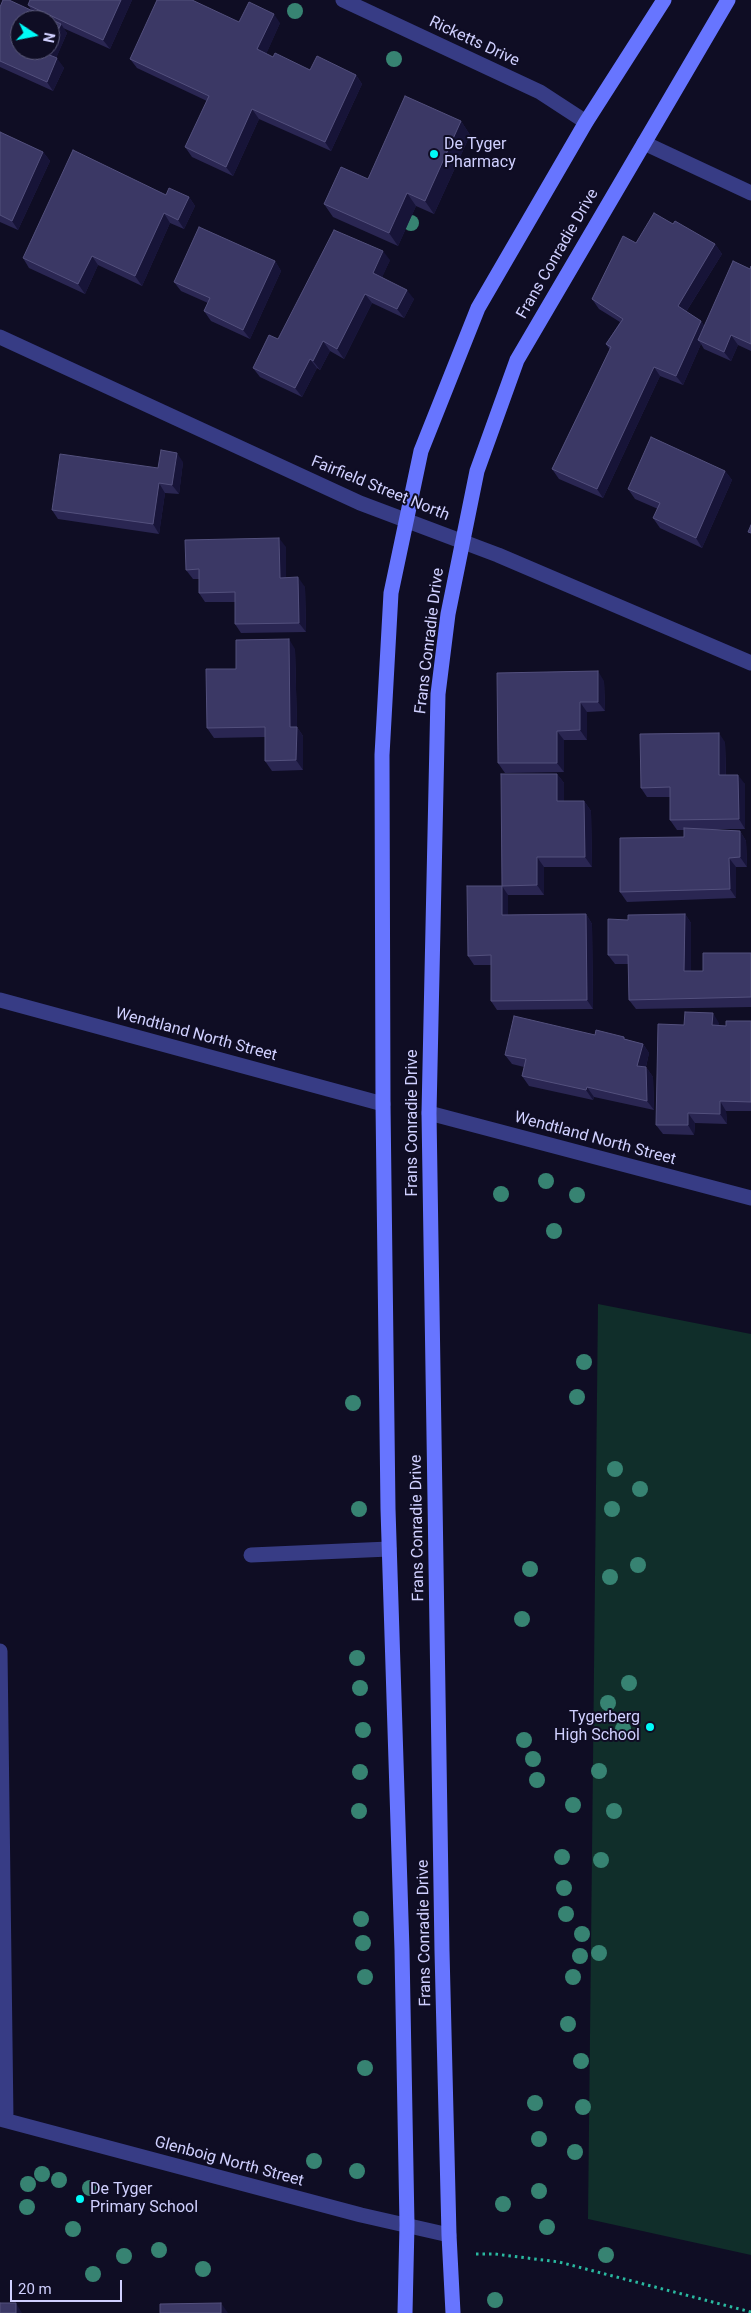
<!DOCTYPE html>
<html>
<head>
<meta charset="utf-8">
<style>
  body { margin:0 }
  #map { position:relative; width:751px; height:2313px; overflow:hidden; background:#0f0d24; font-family:Roboto,sans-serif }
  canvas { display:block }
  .north { position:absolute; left:10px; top:10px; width:50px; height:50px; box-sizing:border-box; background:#0f0d24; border:1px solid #5c5b7c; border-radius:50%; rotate:101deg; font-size:14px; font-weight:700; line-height:20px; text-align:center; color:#d0d0ff }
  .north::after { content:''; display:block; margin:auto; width:18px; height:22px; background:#00fbf8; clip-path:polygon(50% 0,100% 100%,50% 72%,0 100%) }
  .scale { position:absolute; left:10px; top:2280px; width:112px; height:22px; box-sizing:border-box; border:2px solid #d0d0ff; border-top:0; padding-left:6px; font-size:15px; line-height:18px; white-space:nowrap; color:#d0d0ff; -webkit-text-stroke:4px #0f0d24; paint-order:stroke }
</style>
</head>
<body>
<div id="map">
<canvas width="751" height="2313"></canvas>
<div class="north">N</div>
<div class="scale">20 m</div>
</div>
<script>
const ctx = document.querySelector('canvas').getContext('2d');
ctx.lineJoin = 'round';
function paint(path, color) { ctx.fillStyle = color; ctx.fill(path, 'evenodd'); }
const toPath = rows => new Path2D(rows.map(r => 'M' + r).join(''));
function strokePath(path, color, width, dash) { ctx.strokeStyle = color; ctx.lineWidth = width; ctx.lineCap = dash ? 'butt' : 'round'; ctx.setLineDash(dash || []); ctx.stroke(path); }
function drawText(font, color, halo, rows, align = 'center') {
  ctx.font = font + ' Roboto,sans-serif'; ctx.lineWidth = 4; ctx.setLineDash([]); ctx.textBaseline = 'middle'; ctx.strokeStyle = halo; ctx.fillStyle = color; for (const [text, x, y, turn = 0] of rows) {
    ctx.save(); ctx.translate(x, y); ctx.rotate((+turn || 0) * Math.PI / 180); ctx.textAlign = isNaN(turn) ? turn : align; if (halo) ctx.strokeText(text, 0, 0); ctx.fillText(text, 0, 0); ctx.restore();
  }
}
paint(toPath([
  [598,1304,751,1334,751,2255,588,2219]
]), '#102e2a');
strokePath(toPath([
  [476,2254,495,2254,559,2262,751,2312]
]), '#2ab9a0', 3, [2.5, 4]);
strokePath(toPath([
  [251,1555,389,1549]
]), '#373c85', 15);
strokePath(toPath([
  [343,0,540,92,586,122],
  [644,143,751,193],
  [0,337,360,503,498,555,751,663],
  [0,1000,383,1104],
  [429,1113,751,1198],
  [0,1651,6,2120],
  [0,2119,361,2215,449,2235]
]), '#373c85', 15);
strokePath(toPath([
  [405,2313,407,2225,402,1950,388,1509,383,1104,382,755,391,593,421,451,478,308,586,122,664,0],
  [453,2313,449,2235,442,1951,429,1113,438,694,448,614,477,471,517,360,728,0]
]), '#6775ff', 15);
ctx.fillStyle = '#378372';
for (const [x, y] of [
  [295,11],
  [394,59],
  [411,223],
  [546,1181],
  [501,1194],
  [577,1195],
  [554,1231],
  [584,1362],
  [577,1397],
  [353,1403],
  [615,1469],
  [640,1489],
  [359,1509],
  [612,1509],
  [638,1565],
  [530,1569],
  [610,1577],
  [522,1619],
  [357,1658],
  [629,1683],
  [360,1688],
  [608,1703],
  [623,1729],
  [363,1730],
  [524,1740],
  [533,1759],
  [599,1771],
  [360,1772],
  [537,1780],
  [573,1805],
  [359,1811],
  [614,1811],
  [562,1857],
  [601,1860],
  [564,1888],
  [566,1914],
  [361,1919],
  [582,1934],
  [363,1943],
  [599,1953],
  [580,1956],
  [365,1977],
  [573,1977],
  [568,2024],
  [581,2061],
  [365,2068],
  [535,2103],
  [583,2107],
  [539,2139],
  [575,2152],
  [314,2161],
  [357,2171],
  [42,2174],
  [59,2180],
  [28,2184],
  [90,2188],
  [539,2191],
  [503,2204],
  [27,2207],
  [547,2227],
  [73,2229],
  [159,2250],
  [606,2255],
  [124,2256],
  [203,2269],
  [93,2274],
  [495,2300]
]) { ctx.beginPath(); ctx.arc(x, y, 8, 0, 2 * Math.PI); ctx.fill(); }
paint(toPath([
  [132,0,110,49,63,28,67,33,56,58,64,68,53,91,0,67,0,7,32,11,28,5],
  [239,22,280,23,266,54,273,57,310,70,356,75,362,84,331,151,259,119,233,176,192,157,185,147,207,101,137,68,130,59],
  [461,121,470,135,434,214,416,206,398,246,333,217,324,204,368,179],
  [0,132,43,152,50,161,18,230,0,222],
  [166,195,189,197,195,206,184,229,170,223,142,286,98,265,85,294,29,268,23,258],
  [673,224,715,244,722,254,686,312,701,321,704,326,750,269,751,266,751,351,738,345,731,361,704,349,701,344,683,385,660,376,603,498,559,479,552,469,610,350,606,344,620,322,599,309,592,299,636,243],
  [390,260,382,277,414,299,404,318,372,303,344,359,330,351,320,370,317,368,302,397,260,377,253,368,278,339],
  [275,261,281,271,250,339,211,321,204,311,208,303,181,291,174,282],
  [183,462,179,494,165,493,159,534,58,519,52,510,158,468],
  [725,471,732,480,702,548,660,528,653,518,658,509,635,499,628,489],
  [286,547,286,578,305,587,306,632,241,633,235,624,235,602,205,602,199,593,199,579,193,579,186,570],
  [295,649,297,727,303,736,303,770,272,771,265,761,265,737,214,738,207,728],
  [604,681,605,711,587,712,587,740,564,740,564,772,505,773,498,763],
  [725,742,726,775,745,784,745,829,705,829,740,831,746,841,747,867,736,867,736,898,627,902,620,892,684,837,684,830,677,830,670,820,670,797,647,797,641,788],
  [557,774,564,783,564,801,584,801,591,811,592,867,544,867,544,895,508,895,508,915,586,914,592,924,593,1009,497,1010,491,1001,491,965,474,965,468,956],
  [685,914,691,923,691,971,703,971,751,953,751,1007,636,1009,629,1000,628,964,615,964,608,955,628,920],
  [751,1021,751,1111,726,1111,727,1124,695,1123,694,1135,663,1134,656,1125,684,1025,719,1023,719,1025,726,1026],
  [595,1035,625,1039,643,1044,649,1053,646,1067,653,1077,654,1110,594,1097,593,1100,529,1086,522,1076,524,1067,512,1064,505,1055]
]), '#2a2652');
paint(toPath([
  [121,0,132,0,110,49,103,40],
  [274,14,280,23,264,59,257,49],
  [61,24,67,33,54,63,47,54,49,50,50,50,50,47],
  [57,58,64,68,53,91,47,82],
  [356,75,362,84,331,151,325,142],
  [252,109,259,119,233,176,226,167],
  [461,121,470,135,434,214,425,201],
  [43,152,50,161,18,230,12,221],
  [407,193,416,206,398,246,389,233],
  [189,197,195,206,184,229,178,220],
  [164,213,170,223,142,286,135,276],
  [715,244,722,254,684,315,678,306],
  [383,251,390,260,380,282,373,273],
  [92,256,98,265,85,294,78,284],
  [275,261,281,271,250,339,243,330],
  [407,290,414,299,404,318,397,309],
  [365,294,372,303,344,359,337,349],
  [701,321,707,331,698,340,701,344,683,385,676,376],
  [731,335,738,345,731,361,724,352],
  [323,341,330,351,320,370,313,361],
  [310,359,317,368,302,397,295,388],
  [654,367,660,376,603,498,597,489],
  [177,453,183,462,179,494,172,485],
  [725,471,732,480,702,548,696,538],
  [159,483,165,493,159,534,153,524],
  [279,538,286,547,286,587,280,578],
  [298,577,305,587,306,632,299,623],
  [289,639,295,649,297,727,303,736,303,770,296,760,290,727],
  [598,671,604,681,605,711,598,702],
  [580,702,587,712,587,740,580,730],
  [557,731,564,740,564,772,557,763],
  [719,733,725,742,726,784,719,775],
  [557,774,564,783,564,811,557,801],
  [738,775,745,784,745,829,739,819],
  [584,801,591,811,592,867,585,857],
  [740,831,746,841,747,867,740,857],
  [537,857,544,867,544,895,537,885],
  [729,858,736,867,736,898,730,889],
  [502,886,508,895,508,925,502,915],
  [586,914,592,924,593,1009,587,1000],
  [685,914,691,923,691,981,684,971],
  [713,1013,719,1023,719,1035,712,1025],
  [643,1044,649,1053,644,1075,637,1066],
  [646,1067,653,1077,654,1110,647,1101],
  [587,1087,594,1097,593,1100,586,1090],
  [720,1101,726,1111,727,1124,720,1114],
  [688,1113,695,1123,694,1135,688,1125],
  [16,2303,22,2313,16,2313],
  [221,2303,228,2313,221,2313]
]), '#171438');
const building = toPath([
  [3,0,9,0,61,24,50,47,50,20,20,20,20,50,49,50,47,54,57,58,47,82,0,61,0,7,3,0],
  [30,0,121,0,103,40,28,5,30,0],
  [157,0,192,0,239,22,249,2,274,14,257,49,273,57,275,53,310,70,317,56,356,75,325,142,252,109,226,167,185,147,209,96,130,59,157,0],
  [405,96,461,121,425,201,407,193,389,233,324,204,341,167,368,179,405,96],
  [0,132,43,152,12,221,0,215,0,132],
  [73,150,166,195,169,188,189,197,178,220,164,213,135,276,92,256,78,284,23,258,73,150],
  [654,213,673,224,675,221,715,244,678,306,701,321,676,376,654,367,597,489,552,469,611,347,606,344,623,319,592,299,623,236,636,243,654,213],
  [199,227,275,261,243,330,204,311,210,298,174,282,199,227],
  [334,230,383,251,373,273,407,290,397,309,365,294,337,349,323,341,313,361,310,359,295,388,253,368,269,335,278,339,334,230],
  [733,261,750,269,751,266,751,344,731,335,724,352,698,340,733,261],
  [651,437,725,471,696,538,653,518,660,503,628,489,651,437],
  [161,450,177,453,172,485,159,483,153,524,52,510,60,454,158,468,161,450],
  [751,525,751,533,748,532,751,525],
  [279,538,280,578,298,577,299,623,235,624,235,592,199,593,199,569,186,570,185,540,279,538],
  [289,639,290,727,297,727,296,760,265,761,265,727,207,728,206,669,236,669,236,640,289,639],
  [598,671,598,702,580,702,580,730,557,731,557,763,498,763,497,673,598,671],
  [719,733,719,775,738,775,739,819,670,820,670,787,641,788,640,734,719,733],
  [501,774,557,774,557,801,584,801,585,857,537,857,537,885,502,886,501,774],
  [684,828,740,831,740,857,729,858,730,889,620,892,620,838,684,837,684,828],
  [467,886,502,886,502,915,586,914,587,1000,491,1001,491,955,468,956,467,886],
  [685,914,684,971,703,971,703,953,751,953,751,997,629,1000,628,955,608,955,608,919,628,920,628,915,685,914],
  [685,1012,713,1013,712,1025,726,1026,726,1021,751,1021,751,1102,720,1101,720,1114,688,1113,688,1125,656,1125,658,1024,684,1025,685,1012],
  [514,1016,595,1035,596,1030,624,1037,624,1039,643,1044,637,1066,646,1067,647,1101,587,1087,586,1090,522,1076,526,1059,505,1055,514,1016],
  [0,2303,16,2303,16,2313,0,2313,0,2303],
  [221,2303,221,2313,160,2313,160,2304,221,2303]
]);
paint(building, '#3b3865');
strokePath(building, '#53507d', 1);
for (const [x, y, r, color] of [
  [434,154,5,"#00fbf8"],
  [650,1727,5,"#00fbf8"],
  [80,2199,5,"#00fbf8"]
]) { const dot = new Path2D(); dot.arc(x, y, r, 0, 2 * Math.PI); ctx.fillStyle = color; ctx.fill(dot); strokePath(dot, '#0f0d24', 2); }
drawText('16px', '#d0d0ff', '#0f0d24', [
  ["Ricketts Drive",474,42,25],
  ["Frans Conradie Drive",558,254,-60],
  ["Fairfield Street North",380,489,22],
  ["Frans Conradie Drive",430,641,-83],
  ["Wendtland North Street",196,1035,15],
  ["Frans Conradie Drive",413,1123,-90],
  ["Wendtland North Street",595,1139,15],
  ["Frans Conradie Drive",418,1528,-91],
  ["Frans Conradie Drive",425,1933,-91],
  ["Glenboig North Street",229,2162,15]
]);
drawText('16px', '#d0d0ff', '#0f0d24', [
  ["De Tyger",444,145],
  ["Pharmacy",444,163],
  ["Tygerberg",640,1718,"right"],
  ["High School",640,1736,"right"],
  ["De Tyger",90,2190],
  ["Primary School",90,2208]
], 'left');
</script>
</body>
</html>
